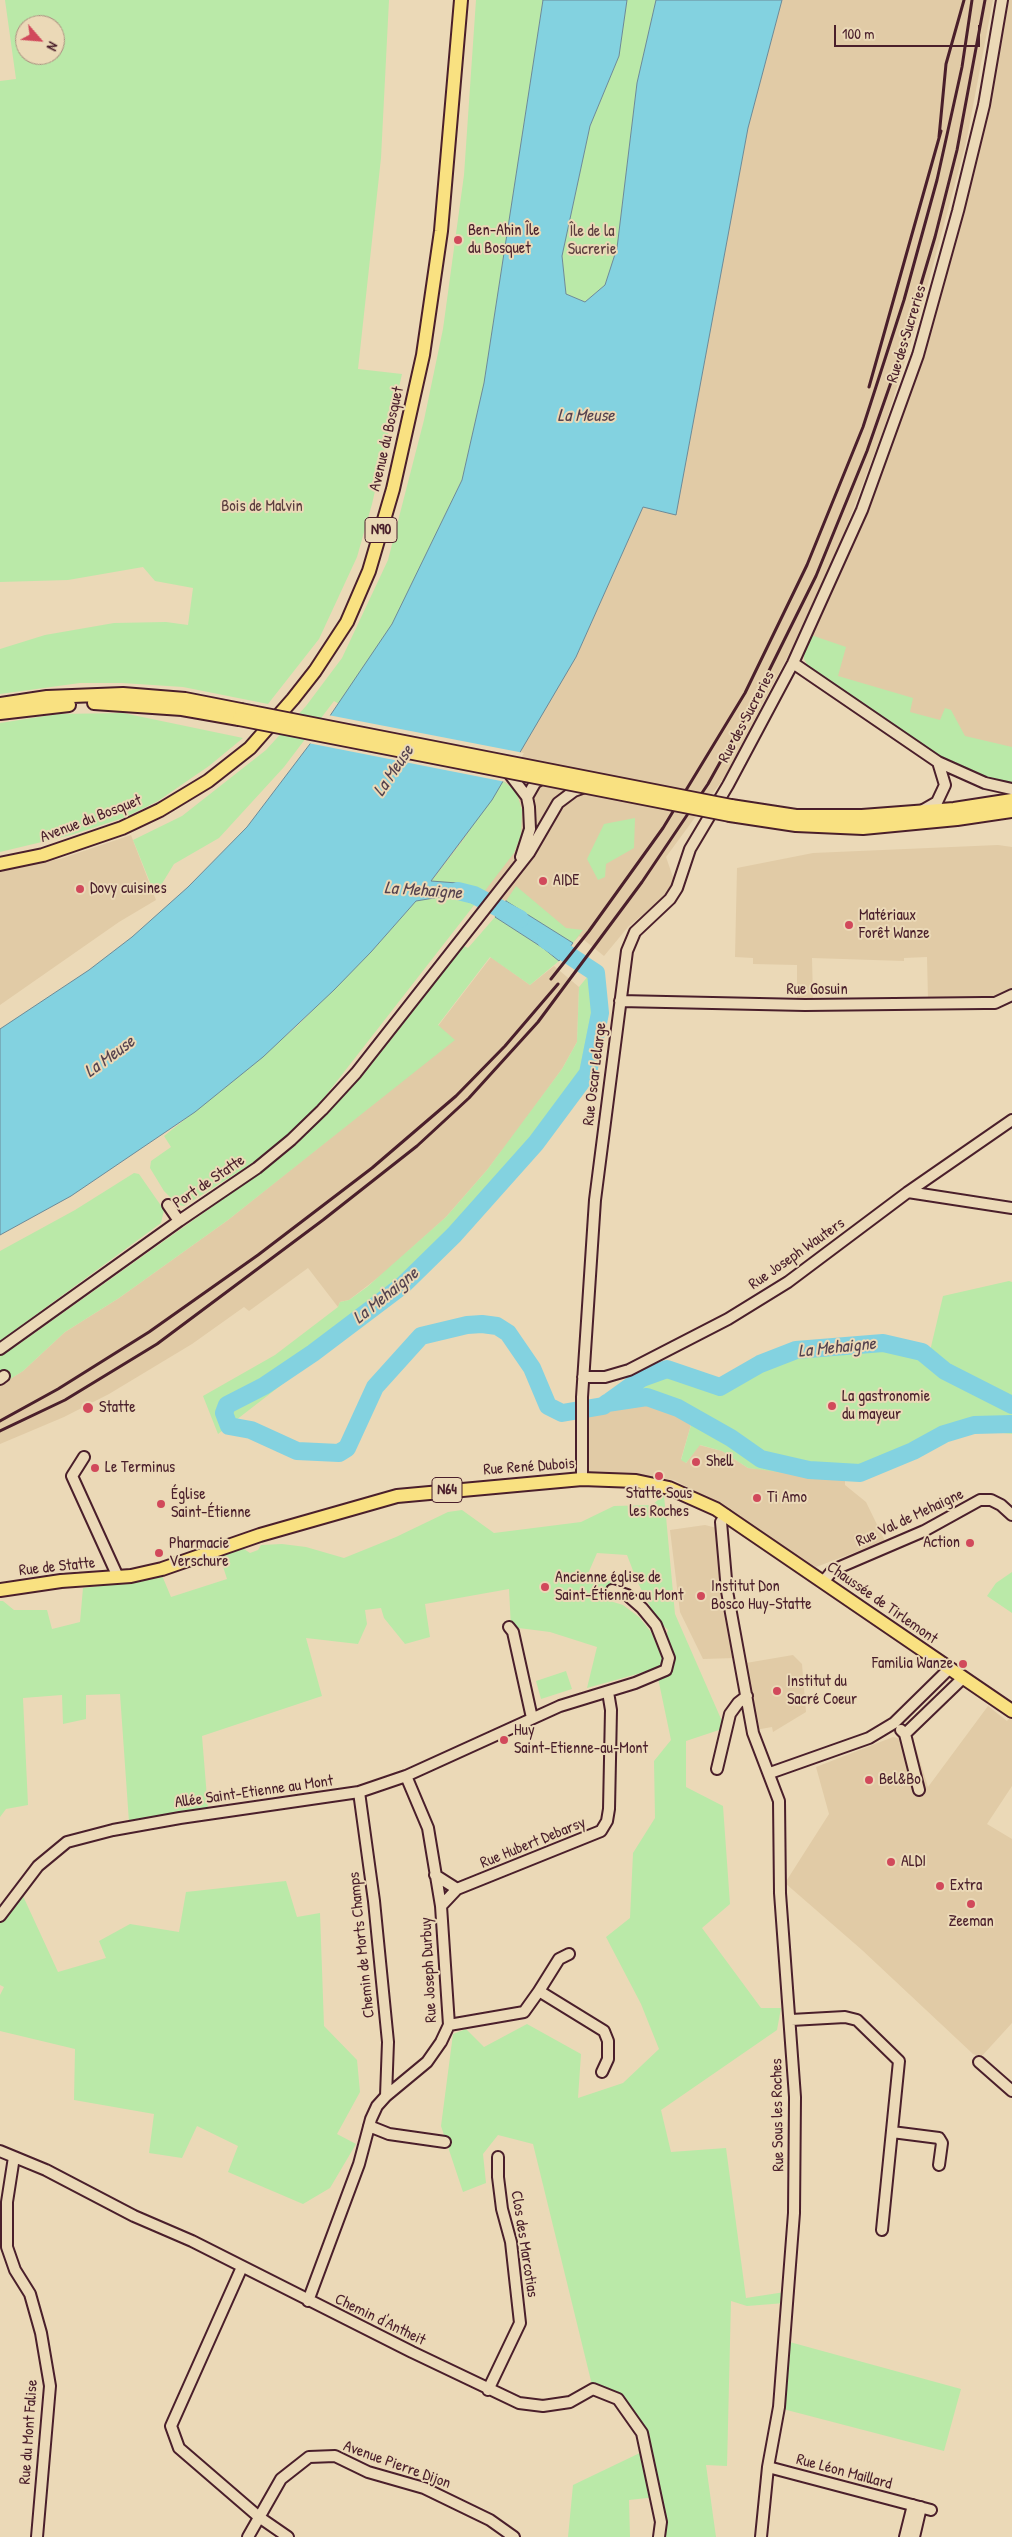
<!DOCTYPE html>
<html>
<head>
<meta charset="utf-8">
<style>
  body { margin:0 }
  #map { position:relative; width:1012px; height:2537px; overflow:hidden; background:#ebd9b7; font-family:"Patrick Hand",sans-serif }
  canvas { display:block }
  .north { position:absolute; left:15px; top:15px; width:50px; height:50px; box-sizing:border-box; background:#ebd9b7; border:1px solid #ab8f7f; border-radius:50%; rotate:117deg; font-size:14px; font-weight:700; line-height:20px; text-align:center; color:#4a1f2b }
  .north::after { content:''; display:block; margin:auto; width:18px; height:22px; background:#d1495b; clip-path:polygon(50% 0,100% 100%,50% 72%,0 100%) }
  .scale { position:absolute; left:834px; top:25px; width:146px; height:22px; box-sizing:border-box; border:2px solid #4a1f2b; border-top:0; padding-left:6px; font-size:15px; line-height:18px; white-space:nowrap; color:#4a1f2b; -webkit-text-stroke:4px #ebd9b7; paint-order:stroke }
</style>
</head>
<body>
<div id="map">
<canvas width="1012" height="2537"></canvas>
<div class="north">N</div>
<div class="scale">100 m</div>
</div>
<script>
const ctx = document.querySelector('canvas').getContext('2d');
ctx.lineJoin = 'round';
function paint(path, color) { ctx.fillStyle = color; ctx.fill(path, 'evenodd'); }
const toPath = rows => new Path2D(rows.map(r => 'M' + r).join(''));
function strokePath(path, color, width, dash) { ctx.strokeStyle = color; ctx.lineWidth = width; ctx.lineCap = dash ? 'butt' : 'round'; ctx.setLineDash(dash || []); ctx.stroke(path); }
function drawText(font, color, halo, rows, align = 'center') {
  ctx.font = font + ' "Patrick Hand",sans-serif'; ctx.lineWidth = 4; ctx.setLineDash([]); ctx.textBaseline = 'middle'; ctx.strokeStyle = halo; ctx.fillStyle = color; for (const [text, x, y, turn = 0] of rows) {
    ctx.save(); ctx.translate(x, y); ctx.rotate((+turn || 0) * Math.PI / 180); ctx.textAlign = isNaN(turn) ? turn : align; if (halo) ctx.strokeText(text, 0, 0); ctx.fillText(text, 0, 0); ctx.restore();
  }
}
paint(toPath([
  [782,0,993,0,966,143,919,317,883,431,841,541,792,648,724,778,666,857,674,880,665,896,628,927,604,956,579,936,573,943,506,901,484,892,470,886,431,882,576,657,643,507,676,514,748,128],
  [1009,0,1012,0,1012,784,808,666,804,659,804,649,854,541,893,441,922,357,963,213,989,107],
  [131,835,156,900,119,922,0,1005,0,870,60,859],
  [998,845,1012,847,1012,988,1004,994,991,997,928,999,927,957,904,958,904,961,812,958,813,998,797,999,797,965,753,964,753,958,735,957,737,868,813,853],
  [491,957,530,985,554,966,579,987,577,1042,562,1069,517,1131,487,1170,446,1217,384,1273,349,1300,340,1302,338,1307,308,1268,249,1311,244,1307,192,1344,109,1394,64,1417,0,1444,0,1385,23,1371,65,1332,119,1298,228,1220,403,1080,438,1026],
  [647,1397,678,1408,693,1418,681,1459,686,1463,699,1445,722,1451,748,1468,845,1477,845,1485,866,1502,885,1541,816,1567,712,1500,674,1480,626,1473,582,1474,581,1421,607,1403],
  [705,1525,717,1528,735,1658,703,1659,680,1612,670,1530],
  [793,1655,802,1664,806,1712,773,1732,772,1727,755,1730,746,1663],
  [988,1706,1007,1721,1012,1715,1012,1786,987,1824,1012,1839,1012,2023,981,2057,973,2054,862,1950,785,1883,829,1814,816,1767,893,1737,914,1742,928,1787]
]), '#e1cba6');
paint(toPath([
  [5,0,389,0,381,158,358,369,402,374,372,504,357,557,319,639,268,704,183,687,122,683,80,683,0,694,0,649,45,635,114,623,166,622,188,625,193,588,155,581,143,567,68,580,0,582,0,81,16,79],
  [25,25,55,25,55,55,25,55],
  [476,0,543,0,484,383,462,480,392,625,339,704,334,701,284,767,219,838,174,864,155,895,133,840,182,816,266,750,306,706,342,658,388,560,424,420,443,329,464,175],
  [627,0,656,0,637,83,617,248,605,285,585,302,566,294,562,256,590,126,619,56],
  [811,635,846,647,838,676,913,698,910,712,940,720,945,708,951,710,965,736,1012,747,1012,784,986,781,942,759,808,666,804,659,804,649],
  [123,713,243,738,209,766,158,801,126,817,71,835,0,852,0,723,58,714],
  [503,781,516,791,522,810,521,835,514,853,484,892,457,883,431,882,463,840],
  [635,818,634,848,606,864,605,877,598,880,587,859,604,824],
  [516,886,566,928,583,930,573,943,506,901],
  [440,897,457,898,475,904,316,1108,282,1141,248,1166,184,1206,178,1205,164,1191,150,1168,151,1161,171,1147,164,1136,228,1085,296,1027,371,952,416,901],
  [495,917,543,948,559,961,530,985,490,957,438,1025,455,1040,228,1220,119,1298,65,1332,23,1371,7,1381,4,1376,0,1379,0,1348,15,1347,261,1172,296,1145,364,1074,464,946,468,948],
  [593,970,596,973,600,1013,592,1070,538,1145,443,1253,404,1290,218,1434,203,1396,275,1355,338,1307,340,1302,349,1300,367,1287,446,1217,487,1170,562,1069,577,1042,579,987],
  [134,1173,139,1174,164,1210,161,1223,0,1341,0,1251,75,1210],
  [1009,1281,1012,1282,1012,1434,976,1430,941,1442,897,1465,867,1476,794,1474,748,1468,722,1451,700,1445,686,1463,681,1460,693,1418,678,1408,647,1397,607,1403,642,1378,667,1369,720,1387,727,1377,793,1346,889,1340,930,1351,943,1296],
  [664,1495,675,1614,725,1728,686,1741,686,1787,723,1806,730,1904,702,1928,761,2008,781,2008,777,2030,661,2110,671,2152,726,2148,746,2298,785,2292,785,2303,747,2306,731,2301,727,2466,706,2465,716,2537,659,2537,656,2497,629,2500,630,2537,568,2537,573,2485,646,2450,618,2399,593,2389,533,2144,498,2135,483,2154,486,2183,463,2192,441,2126,453,2034,466,2029,484,2047,527,2024,581,2054,578,2098,623,2083,659,2049,641,2004,606,1937,630,1918,633,1853,655,1818,654,1761,671,1740,658,1678,666,1670,664,1643,668,1630,657,1620,637,1581,627,1555,597,1553,587,1576,614,1582,610,1601,623,1605,639,1617,651,1632,665,1665,662,1667,587,1688,597,1647,550,1632,511,1627,509,1589,425,1604,430,1637,405,1644,384,1618,381,1608,365,1610,367,1624,358,1644,306,1638,322,1696,202,1736,208,1810,129,1822,120,1694,86,1695,86,1719,63,1724,62,1695,23,1698,28,1805,6,1809,0,1817,0,1601,3,1601,14,1610,47,1610,52,1629,80,1622,83,1588,124,1583,161,1573,171,1597,227,1579,219,1554,241,1547,250,1553,258,1550,261,1545,282,1544,306,1547,344,1558,396,1537,448,1512,462,1510,494,1533,581,1522,614,1506,652,1505],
  [1012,1572,1012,1613,987,1596,996,1583],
  [566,1671,572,1689,541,1699,536,1681],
  [286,1881,297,1917,320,1913,324,2026,357,2060,360,2092,337,2134,356,2144,330,2188,303,2204,228,2172,238,2146,197,2126,182,2158,149,2153,154,2114,74,2100,75,2049,0,2031,0,1995,4,1987,0,1985,0,1916,15,1894,23,1896,58,1972,106,1958,99,1941,130,1924,179,1932,186,1892],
  [786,2341,961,2389,944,2451,783,2409]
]), '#bae9a8');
const water = toPath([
  [543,0,627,0,619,56,590,126,562,256,566,294,585,302,605,285,617,248,637,83,656,0,782,0,748,128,676,515,643,507,576,657,492,800,431,881,457,883,484,892,475,904,457,898,440,897,416,901,371,952,334,990,263,1057,195,1112,71,1196,0,1235,0,1029,89,970,132,937,188,887,247,827,319,732,392,624,462,480,484,383,543,0],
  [506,901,573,943,559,961,543,948,495,917,506,901]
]);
paint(water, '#83d2e0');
strokePath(water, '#6c8a98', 1);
paint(toPath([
  [328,715,524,753,506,782,308,743]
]), '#ebd9b7');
strokePath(toPath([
  [458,891,474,895,520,919],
  [546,940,596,973,600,1013,588,1073,536,1143,454,1235,403,1285,313,1353,264,1386,227,1405,224,1413,229,1426,251,1430,297,1451,339,1453,347,1448,375,1387,421,1336,467,1325,482,1324,497,1326,508,1333,532,1368,548,1406,562,1413,603,1406,607,1403,647,1397,678,1408,731,1438,761,1459,809,1470,860,1473,913,1451,944,1434,974,1425,1012,1424],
  [610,1401,642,1378,667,1369,720,1387,760,1364,796,1350,883,1343,922,1352,945,1371,1012,1405]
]), '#83d2e0', 18);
const minor = toPath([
  [793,663,938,762,985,783,1012,789],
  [508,772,527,797,529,807,530,829,521,857],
  [527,797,535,783,547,775],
  [923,810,937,802,945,785,938,762],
  [620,1001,805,1005,984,1003,995,1003,1012,995],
  [908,1192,1012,1208],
  [168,1205,179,1221],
  [0,1349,179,1221,257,1168,291,1140,322,1110,356,1073,529,853,558,803,574,791,585,787],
  [583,1377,605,1377,629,1370,728,1319,788,1282,908,1192,1012,1120],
  [0,1379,4,1376],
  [84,1457,72,1476,118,1577],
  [582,1479,582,1397,595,1200,627,951,635,932,670,899,677,888,690,849,728,785,793,663,862,510,918,355,958,211,984,105,1002,0],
  [726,1515,721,1522,727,1591,753,1733,779,1801,780,1893,795,2097,794,2213,779,2407,768,2467,761,2537],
  [823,1582,833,1570,924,1531,980,1500,991,1500,1001,1505,1012,1515],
  [509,1627,513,1632,532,1718],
  [901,1730,905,1734,919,1790],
  [905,1734,963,1678],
  [717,1769,730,1714,738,1703,747,1696],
  [770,1773,869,1738,894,1723,949,1669],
  [359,1792,374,1901,388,2042,386,2096],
  [435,1875,457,1889],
  [441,1906,457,1889,601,1831,607,1821,609,1809,611,1710,608,1692],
  [0,1916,38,1866,67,1842,113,1830,180,1818,359,1792,406,1776,560,1706,635,1683,666,1670,669,1658,656,1625,642,1608,627,1595,612,1590],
  [569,1954,559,1959,539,1991,604,2031,608,2041,608,2059,602,2072],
  [791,2020,845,2017,857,2020,899,2061,882,2230],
  [449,2025,524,2012,539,1991],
  [979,2062,1012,2091],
  [369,2126,389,2134,445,2142],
  [892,2132,939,2138,942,2143,939,2165],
  [0,2151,46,2170,134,2216,192,2241,412,2352,519,2403,543,2406,570,2402,593,2389,618,2399,642,2433,661,2522,659,2537],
  [14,2157,7,2202,7,2247,15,2270,30,2294,41,2333,50,2386,37,2537],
  [242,2267,171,2426,179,2448,259,2517,288,2537],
  [308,2301,359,2164,371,2119,377,2106,386,2096,427,2062,441,2042,449,2025,441,1906,428,1828,406,1776],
  [488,2390,520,2323,511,2242,502,2209,498,2177,498,2157],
  [768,2467,931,2510],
  [248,2537,281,2479,309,2457,335,2456,368,2472,424,2488,490,2520,514,2537],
  [905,2537,913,2505],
  [914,2537,921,2507]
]);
const major = toPath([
  [94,703,182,709,239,719],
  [0,704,47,697,123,694,185,699,241,710],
  [0,713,69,705],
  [731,806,796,816,862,816,954,809,1012,800],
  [730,815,796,825,863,828,957,819,1012,811],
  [0,864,43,855,122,828,160,810,208,781,250,748,293,699,315,671,347,622,369,571,393,489,423,355,441,231,461,0],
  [0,1590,61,1581,131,1576,162,1569,260,1535,397,1496,582,1479,636,1481,669,1488,716,1509,1012,1711]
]);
strokePath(minor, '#4a1f2b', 14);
strokePath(major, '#4a1f2b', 16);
strokePath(minor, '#ebd9b7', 10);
strokePath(major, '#f9e181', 12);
strokePath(toPath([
  [939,137,946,64,964,0],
  [869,387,941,131],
  [551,979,589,931,663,828,745,693,807,565,863,427,904,300,937,180,962,67,972,0],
  [0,1421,58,1389,149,1332,258,1255,372,1168,456,1096,505,1046,558,984],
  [0,1431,65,1400,157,1344,323,1220,417,1146,469,1098,538,1022,642,882,708,784,752,705,816,576,867,451,896,368,935,237,957,150,985,0]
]), '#4a1f2b', 3);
const majorBridge = toPath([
  [241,710,731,806],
  [239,719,730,815]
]);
strokePath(majorBridge, '#4a1f2b', 16, []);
strokePath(majorBridge, '#f9e181', 12);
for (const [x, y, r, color] of [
  [458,240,5,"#d1495b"],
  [543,881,5,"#d1495b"],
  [80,889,5,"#d1495b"],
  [849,925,5,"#d1495b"],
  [832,1406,5,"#d1495b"],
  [88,1408,6,"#d1495b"],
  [696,1462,5,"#d1495b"],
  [95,1468,5,"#d1495b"],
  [659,1476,5,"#d1495b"],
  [757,1498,5,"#d1495b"],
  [161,1504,5,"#d1495b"],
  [970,1543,5,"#d1495b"],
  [159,1553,5,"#d1495b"],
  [545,1587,5,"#d1495b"],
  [701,1596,5,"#d1495b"],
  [963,1664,5,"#d1495b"],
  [777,1691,5,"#d1495b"],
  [504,1740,5,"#d1495b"],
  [869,1780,5,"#d1495b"],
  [891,1862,5,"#d1495b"],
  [940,1886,5,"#d1495b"],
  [971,1904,5,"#d1495b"]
]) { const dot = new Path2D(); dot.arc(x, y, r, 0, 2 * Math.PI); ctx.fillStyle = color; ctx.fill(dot); strokePath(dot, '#ebd9b7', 2); }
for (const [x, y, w] of [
  [381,530,32],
  [447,1490,30]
]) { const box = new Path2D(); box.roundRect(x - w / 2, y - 12.5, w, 25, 4); ctx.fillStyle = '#ebd9b7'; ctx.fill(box); strokePath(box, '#4a1f2b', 1); }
drawText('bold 15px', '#4a1f2b', null, [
  ["N90",381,530],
  ["N64",447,1490]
]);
drawText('16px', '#4a1f2b', '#ebd9b7', [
  ["Ben-Ahin Île",468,231],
  ["du Bosquet",468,249],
  ["AIDE",553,881],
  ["Dovy cuisines",90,889],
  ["Matériaux",859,916],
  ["Forêt Wanze",859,934],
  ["La gastronomie",842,1397],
  ["du mayeur",842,1415],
  ["Statte",99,1408],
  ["Shell",706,1462],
  ["Le Terminus",105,1468],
  ["Statte Sous",659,1494,"center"],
  ["les Roches",659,1512,"center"],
  ["Église",171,1495],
  ["Saint-Étienne",171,1513],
  ["Ti Amo",767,1498],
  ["Action",960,1543,"right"],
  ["Pharmacie",169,1544],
  ["Verschure",169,1562],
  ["Ancienne église de",555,1578],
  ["Saint-Étienne au Mont",555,1596],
  ["Institut Don",711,1587],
  ["Bosco Huy-Statte",711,1605],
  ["Familia Wanze",953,1664,"right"],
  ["Institut du",787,1682],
  ["Sacré Coeur",787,1700],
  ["Huy",514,1731],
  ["Saint-Etienne-au-Mont",514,1749],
  ["Bel&Bo",879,1780],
  ["ALDI",901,1862],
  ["Extra",950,1886],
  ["Zeeman",971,1922,"center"]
], 'left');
drawText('16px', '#5b3d3e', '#ebd9b7', [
  ["Île de la",592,232],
  ["Sucrerie",592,250],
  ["Bois de Malvin",262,507]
]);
drawText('16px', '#4a1f2b', '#ebd9b7', [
  ["Rue des Sucreries",907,334,-73],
  ["Avenue du Bosquet",387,439,-77],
  ["Rue des Sucreries",747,717,-62],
  ["Avenue du Bosquet",91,819,-21],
  ["Rue Gosuin",817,990],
  ["Rue Oscar Lelarge",595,1074,-83],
  ["Port de Statte",209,1182,-34],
  ["Rue Joseph Wauters",797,1254,-35],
  ["Rue René Dubois",529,1467,-4],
  ["Rue Val de Mehaigne",910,1518,-25],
  ["Rue de Statte",57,1567,-6],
  ["Chaussée de Tirlemont",882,1603,35],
  ["Allée Saint-Etienne au Mont",254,1792,-8],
  ["Rue Hubert Debarsy",533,1843,-22],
  ["Chemin de Morts Champs",362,1945,-96],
  ["Rue Joseph Durbuy",429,1970,-93],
  ["Rue Sous les Roches",778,2115,-91],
  ["Clos des Marcotias",524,2244,81],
  ["Chemin d'Antheit",380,2320,26],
  ["Rue du Mont Falise",29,2432,-86],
  ["Avenue Pierre Dijon",397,2465,20],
  ["Rue Léon Maillard",844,2472,15]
]);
drawText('italic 18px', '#55434f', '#ebd9b7', [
  ["La Meuse",586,416],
  ["La Meuse",394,771,-56],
  ["La Mehaigne",423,891,4],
  ["La Meuse",110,1057,-36],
  ["La Mehaigne",386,1296,-39],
  ["La Mehaigne",837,1348,-6]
]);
</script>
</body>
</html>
